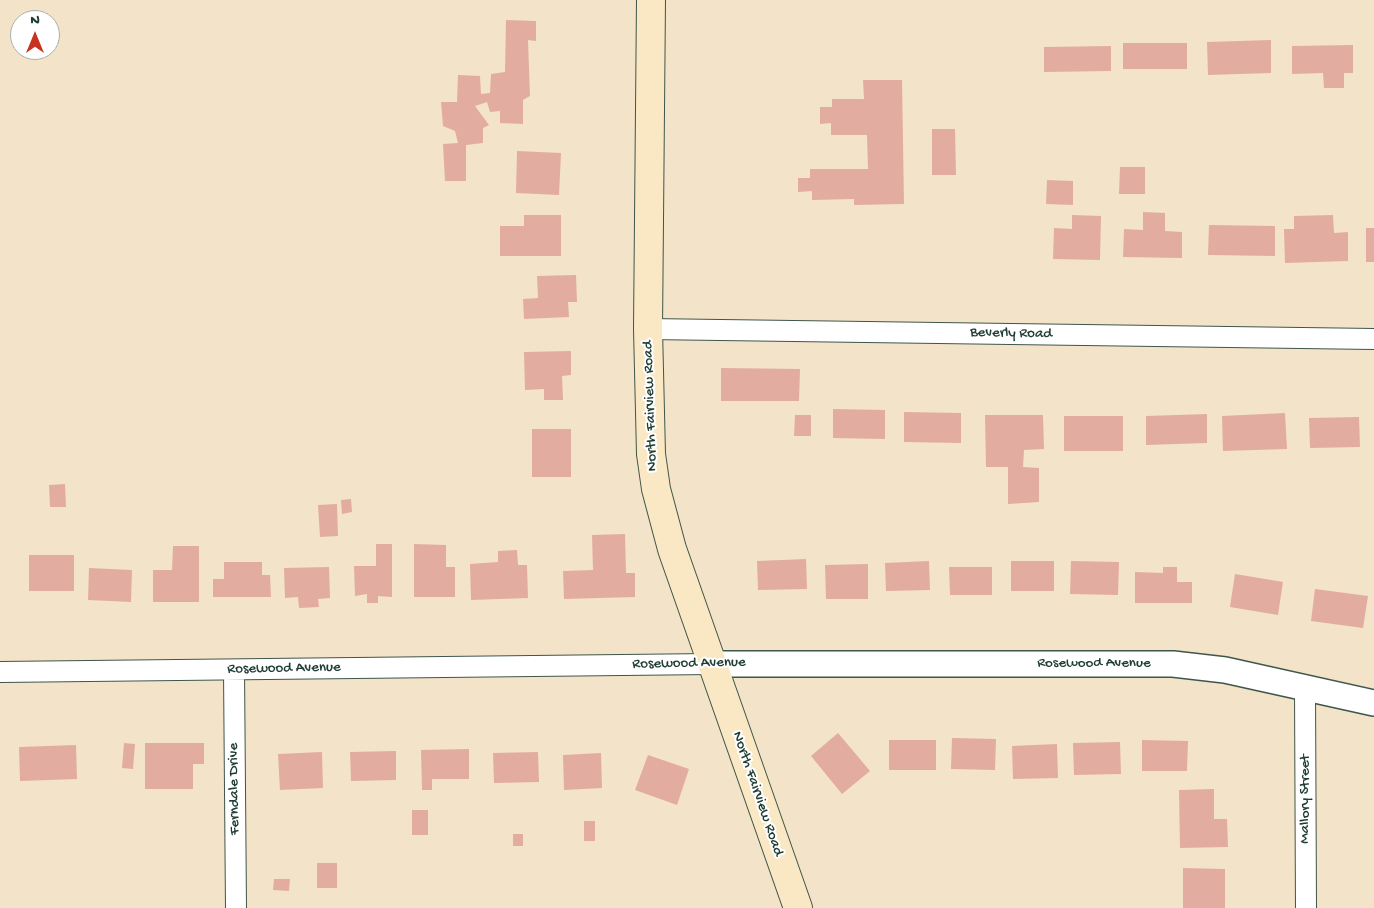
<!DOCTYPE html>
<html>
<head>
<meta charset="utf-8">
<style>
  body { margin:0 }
  #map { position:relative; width:1374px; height:908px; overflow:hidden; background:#f3e3c9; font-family:"Gochi Hand",sans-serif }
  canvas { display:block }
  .north { position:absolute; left:10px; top:10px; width:50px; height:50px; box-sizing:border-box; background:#fff; border:1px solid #a5b1ae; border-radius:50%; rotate:0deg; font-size:14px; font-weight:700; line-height:20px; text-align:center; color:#1f3d34 }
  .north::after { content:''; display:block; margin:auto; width:18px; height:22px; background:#c8321e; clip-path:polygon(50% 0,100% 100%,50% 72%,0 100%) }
</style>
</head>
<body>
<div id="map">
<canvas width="1374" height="908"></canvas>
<div class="north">N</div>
</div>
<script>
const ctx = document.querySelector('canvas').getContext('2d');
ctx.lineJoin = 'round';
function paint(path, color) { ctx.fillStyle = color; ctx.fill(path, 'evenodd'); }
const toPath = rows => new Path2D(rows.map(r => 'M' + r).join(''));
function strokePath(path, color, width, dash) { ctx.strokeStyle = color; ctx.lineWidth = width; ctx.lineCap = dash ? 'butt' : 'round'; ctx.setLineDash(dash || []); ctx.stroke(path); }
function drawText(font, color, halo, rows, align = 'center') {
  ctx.font = font + ' "Gochi Hand",sans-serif'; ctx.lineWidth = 4; ctx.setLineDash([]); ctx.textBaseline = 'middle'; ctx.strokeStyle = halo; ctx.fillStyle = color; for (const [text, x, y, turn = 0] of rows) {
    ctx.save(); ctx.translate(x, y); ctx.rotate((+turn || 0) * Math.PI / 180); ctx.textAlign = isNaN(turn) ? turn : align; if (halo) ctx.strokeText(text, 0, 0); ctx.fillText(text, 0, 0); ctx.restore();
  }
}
paint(toPath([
  [506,20,536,21,536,41,528,40,530,96,523,100,523,124,500,123,500,111,490,112,487,102,475,106,489,125,483,128,483,143,466,145,466,181,445,181,443,144,458,143,455,131,443,126,441,102,457,102,458,75,480,76,481,94,490,93,491,74,505,72],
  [1271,40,1271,73,1208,75,1207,42],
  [1123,43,1187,43,1187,69,1123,69],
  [1353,45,1353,73,1344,73,1344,88,1324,88,1323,73,1292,74,1292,46],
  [1111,46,1111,71,1044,72,1044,47],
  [863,80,902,80,904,204,854,205,854,199,812,200,812,191,798,192,798,178,810,178,810,169,868,169,867,135,831,135,831,123,820,124,820,107,832,107,832,99,864,99],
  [932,129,955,129,956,175,932,175],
  [517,151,561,153,559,195,516,193],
  [1120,167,1145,167,1145,194,1119,194],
  [1047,180,1073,181,1073,205,1046,204],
  [1143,212,1165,213,1165,231,1182,232,1182,258,1123,257,1124,229,1143,230],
  [524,215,561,215,561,256,500,256,500,226,524,226],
  [1072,215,1101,216,1100,260,1053,259,1054,228,1072,229],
  [1333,215,1334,233,1348,232,1348,261,1285,263,1284,229,1294,229,1294,216],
  [1209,225,1275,226,1275,256,1208,255],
  [1366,228,1374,228,1374,262,1366,262],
  [576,275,577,302,568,302,569,317,524,319,523,299,538,298,537,276],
  [571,351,571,375,562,376,563,400,544,400,544,389,525,390,524,352],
  [721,368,800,369,799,401,721,401],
  [833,409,885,410,885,439,833,438],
  [904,412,961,413,961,443,904,442],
  [1285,413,1287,449,1223,451,1222,416],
  [1207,414,1207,443,1146,445,1146,416],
  [795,415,811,415,811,436,794,436],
  [985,415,1043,415,1044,449,1024,450,1023,467,1039,468,1039,502,1008,504,1008,467,986,467],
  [1064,416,1123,416,1123,451,1064,451],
  [1359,417,1360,447,1310,448,1309,418],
  [532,429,571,429,571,477,532,477],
  [65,484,66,507,50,507,49,485],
  [351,499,352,512,342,514,341,500],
  [337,504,338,536,320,537,318,505],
  [625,534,626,573,635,573,635,597,564,599,563,571,593,570,592,535],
  [376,544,392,544,392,597,378,596,378,603,367,603,367,594,355,596,354,566,376,566],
  [414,544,446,545,446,567,455,567,455,597,414,597],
  [173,546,199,546,199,602,153,602,153,570,172,570],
  [517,550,518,565,527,565,528,598,471,600,470,564,498,562,498,551],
  [29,555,74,555,74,591,29,591],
  [806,559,807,589,758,590,757,561],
  [929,561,930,590,886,591,885,563],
  [1011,561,1054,561,1054,591,1011,591],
  [1071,561,1119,562,1118,595,1070,594],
  [224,562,262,562,262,575,270,575,271,597,213,597,213,579,224,579],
  [868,564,868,599,826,599,825,565],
  [329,567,330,598,318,599,319,607,299,608,298,597,285,598,284,568],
  [949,567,992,567,992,595,950,595],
  [1163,567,1177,567,1177,582,1192,582,1192,603,1135,603,1135,572,1163,573],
  [89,568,132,570,131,602,88,600],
  [1235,574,1283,582,1278,615,1230,607],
  [1315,589,1368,596,1363,628,1311,621],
  [838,733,870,771,842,794,811,756],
  [952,738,996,739,995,770,951,769],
  [889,740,936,740,936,770,889,770],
  [1142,740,1188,741,1187,771,1142,771],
  [1120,742,1121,774,1074,775,1073,743],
  [124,743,135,744,133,769,122,768],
  [145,743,204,743,204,764,193,764,193,789,145,789],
  [1057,744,1058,778,1013,779,1012,746],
  [76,745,77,779,20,781,19,747],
  [469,749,469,779,432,779,432,790,422,790,421,750],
  [396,751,396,780,351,781,350,752],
  [322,752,323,788,280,790,278,754],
  [538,752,539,782,494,783,493,753],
  [601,753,602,788,564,790,563,755],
  [648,755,689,769,677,805,635,790],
  [1214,789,1214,819,1227,819,1228,847,1180,848,1179,790],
  [412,810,428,810,428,835,412,835],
  [584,821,595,821,595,841,584,841],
  [513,834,523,834,523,846,513,846],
  [317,863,337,863,337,888,317,888],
  [1183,868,1225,869,1225,908,1183,908],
  [274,879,290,879,289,891,273,890]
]), '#e3aca0');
const minor = toPath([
  [648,329,1374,339],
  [234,670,236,908],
  [0,672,711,664],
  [1305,690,1306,908]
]);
const tertiary = toPath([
  [711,664,1173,664,1225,670,1374,703]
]);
const secondary = toPath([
  [651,0,648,329,651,454,656,489,672,549,798,908]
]);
strokePath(minor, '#3f564a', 22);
strokePath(tertiary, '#3f564a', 28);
strokePath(secondary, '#3f564a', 30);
strokePath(minor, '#fff', 20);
strokePath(tertiary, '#fff', 25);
strokePath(secondary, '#fae7c3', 28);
drawText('15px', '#1f3d34', '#fff', [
  ["Beverly Road",1011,334,1],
  ["North Fairview Road",651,406,-92],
  ["Rosewood Avenue",689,664,-1],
  ["Rosewood Avenue",1094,664],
  ["Rosewood Avenue",284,669,-1],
  ["Ferndale Drive",235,789,-91],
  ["North Fairview Road",757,794,71],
  ["Mallory Street",1306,799,-90]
]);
</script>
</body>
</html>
